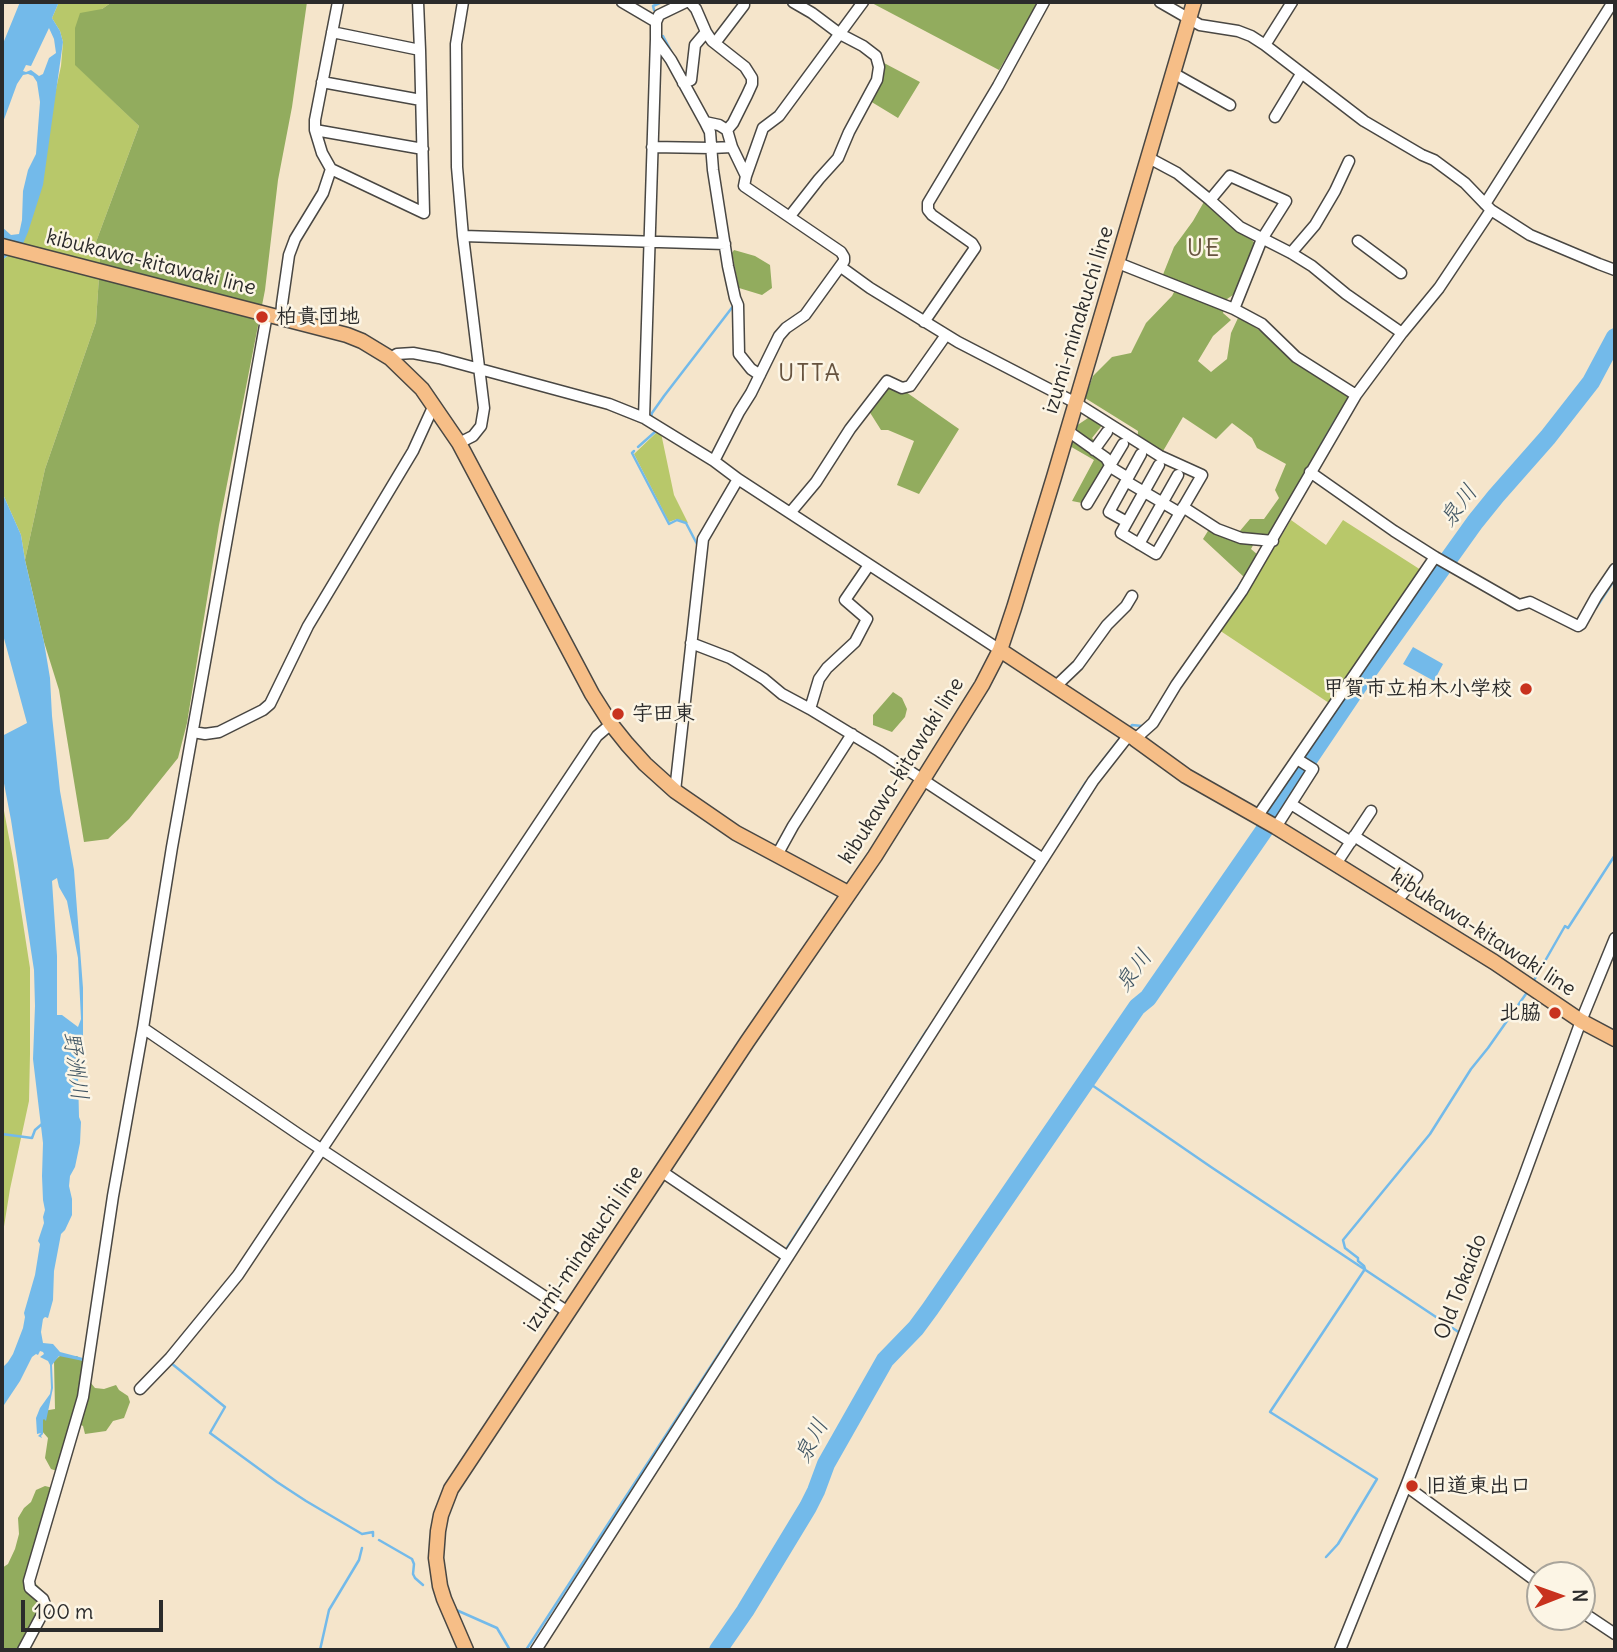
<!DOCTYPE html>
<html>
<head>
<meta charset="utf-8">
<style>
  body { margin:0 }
  #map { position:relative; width:1617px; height:1652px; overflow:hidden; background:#f5e5cb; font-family:Delius,sans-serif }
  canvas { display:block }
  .frame { position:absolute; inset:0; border:4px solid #2b2b2b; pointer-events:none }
  .north { position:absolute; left:1526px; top:1561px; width:70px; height:70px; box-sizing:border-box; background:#fcf5e5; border:2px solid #a8a49b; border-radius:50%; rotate:89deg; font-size:19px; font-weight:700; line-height:28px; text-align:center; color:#2b2b2b }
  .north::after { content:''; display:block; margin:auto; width:24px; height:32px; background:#c8321e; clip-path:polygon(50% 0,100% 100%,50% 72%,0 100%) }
  .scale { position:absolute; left:21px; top:1600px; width:142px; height:32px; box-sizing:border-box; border:4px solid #2b2b2b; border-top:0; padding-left:9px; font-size:21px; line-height:24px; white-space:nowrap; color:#2b2b2b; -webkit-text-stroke:5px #fcf5e5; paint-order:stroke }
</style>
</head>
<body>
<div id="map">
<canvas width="1617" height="1652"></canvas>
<div class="frame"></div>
<div class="north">N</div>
<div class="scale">100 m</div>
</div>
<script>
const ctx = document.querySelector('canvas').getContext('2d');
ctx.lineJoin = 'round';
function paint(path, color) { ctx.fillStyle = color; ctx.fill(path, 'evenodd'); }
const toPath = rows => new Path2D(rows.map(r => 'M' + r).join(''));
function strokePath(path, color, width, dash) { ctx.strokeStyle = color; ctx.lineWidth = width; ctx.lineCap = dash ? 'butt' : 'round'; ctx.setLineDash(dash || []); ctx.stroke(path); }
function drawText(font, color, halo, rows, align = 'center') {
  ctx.font = font + ' Delius,"Klee One",sans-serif'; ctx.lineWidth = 5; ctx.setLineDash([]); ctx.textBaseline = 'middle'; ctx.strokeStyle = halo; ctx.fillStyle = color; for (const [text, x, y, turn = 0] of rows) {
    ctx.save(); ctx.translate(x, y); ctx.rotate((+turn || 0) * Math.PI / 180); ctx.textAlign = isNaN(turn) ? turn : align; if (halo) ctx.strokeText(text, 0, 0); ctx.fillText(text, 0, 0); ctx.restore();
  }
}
paint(toPath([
  [59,2,112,2,102,9,75,64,139,126,96,242,100,261,96,322,45,469,25,560,21,535,2,492,2,260,22,246,61,66,63,42,60,31,52,18],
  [656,433,661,433,674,495,688,523,677,519,669,522,634,454],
  [1291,520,1326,545,1343,520,1421,570,1329,703,1219,630,1257,576],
  [2,800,13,859,30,968,30,1054,29,1101,10,1189,2,1239]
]), '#b8c86a');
paint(toPath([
  [112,2,307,2,292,107,278,180,265,290,219,525,187,723,178,758,129,819,108,839,84,842,59,690,44,642,25,560,45,469,96,322,100,261,96,242,139,126,75,65,75,28,80,13,102,9],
  [870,2,1037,2,1028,20,999,70],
  [884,63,920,82,898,118,870,101,880,81],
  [1205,200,1262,249,1242,289,1227,299,1223,313,1231,320,1213,336,1198,361,1211,372,1227,359,1231,333,1238,318,1250,324,1298,356,1301,353,1355,389,1271,536,1258,536,1251,549,1258,555,1244,577,1203,539,1211,526,1239,532,1250,519,1264,519,1279,498,1275,490,1286,464,1257,448,1252,438,1232,423,1216,439,1183,417,1159,458,1137,448,1138,431,1085,398,1093,376,1112,357,1131,353,1146,323,1172,296,1179,282,1162,277,1174,247,1193,221],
  [734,250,755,256,770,265,772,288,762,295,739,288,732,253],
  [889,386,906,392,959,429,919,494,897,485,914,441,888,430,881,430,869,411],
  [1091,416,1104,423,1092,438,1109,456,1100,475,1082,503,1072,501,1094,460,1068,445,1076,426],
  [893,692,902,698,907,709,905,717,892,732,873,725,873,715],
  [61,1355,71,1358,77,1356,87,1366,86,1377,95,1388,104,1389,116,1385,119,1390,128,1396,130,1402,124,1418,113,1421,106,1431,85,1434,83,1426,79,1424,60,1472,51,1469,45,1458,48,1438,41,1430,43,1411,55,1409,54,1361],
  [45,1486,53,1488,31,1579,44,1592,49,1601,22,1650,2,1650,2,1568,8,1564,15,1549,19,1534,18,1518,24,1508,31,1502,36,1490]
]), '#92ac5e');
paint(toPath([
  [20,2,59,2,52,18,60,31,63,42,43,185,28,232,22,246,2,260,2,227,11,235,19,234,22,220,23,191,28,170,36,154,40,102,37,82,33,76,28,74,23,75,17,84,2,125,2,46],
  [49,28,54,39,56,53,49,58,43,74,39,76,31,70,26,72,23,71,26,65,31,66],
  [2,492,21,535,25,560,44,642,50,678,52,716,60,791,74,870,83,988,83,1039,81,1041,78,1057,80,1073,78,1076,79,1117,81,1122,80,1143,75,1167,70,1176,69,1186,72,1199,72,1215,65,1230,61,1234,54,1271,53,1300,48,1318,45,1317,43,1319,41,1332,43,1343,53,1344,60,1352,83,1358,83,1361,59,1356,52,1365,53,1388,46,1421,44,1419,43,1420,43,1434,41,1436,42,1438,38,1436,41,1433,37,1434,36,1418,40,1408,50,1394,51,1388,50,1365,48,1361,40,1357,44,1354,43,1352,40,1351,38,1355,36,1354,32,1357,20,1381,2,1408,2,1368,8,1362,13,1354,23,1328,25,1317,24,1313,35,1275,40,1244,38,1241,44,1223,43,1217,45,1210,43,1200,42,1176,43,1143,33,1059,35,1006,34,970,11,820,2,773,2,736,27,723,2,631],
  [57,878,59,887,67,901,78,958,81,1019,78,1027,62,1015,57,1015,57,956,52,881],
  [1413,647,1443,664,1434,681,1403,664]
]), '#73baea');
strokePath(toPath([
  [654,10,653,6,662,2],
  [663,36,671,51],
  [651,417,652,413,664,396,734,305],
  [638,447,656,431],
  [1320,447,1336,419],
  [634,451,632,453,669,524,677,520,686,523,697,544],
  [1596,608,1615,579],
  [1223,609,1243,580],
  [1130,728,1132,725,1142,726],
  [1096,769,1120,738],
  [1061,821,1086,782],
  [1533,982,1565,926,1568,928,1615,855],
  [1086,1081,1211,1167,1460,1333],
  [882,1101,927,1030],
  [2,1134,32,1138,35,1130,42,1124],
  [785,1251,827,1186],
  [1365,1269,1364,1266,1358,1261,1358,1258,1345,1248,1343,1240,1430,1134,1471,1069,1488,1048,1528,991],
  [170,1364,171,1363,225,1407,210,1433,277,1482,306,1501,362,1534,373,1532,373,1536],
  [379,1540,412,1559,414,1564,413,1574,415,1578,423,1585],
  [1326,1557,1338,1544,1377,1479,1270,1412,1365,1269],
  [454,1609,497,1628,510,1650],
  [320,1650,329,1610,359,1560,362,1548],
  [526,1650,782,1257]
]), '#73baea', 2.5);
strokePath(toPath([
  [718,1650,745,1611,808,1507,816,1491,826,1464,885,1360,916,1328,930,1309,1137,1007,1148,998,1265,829,1294,781,1367,673,1475,522,1496,496,1548,437,1591,382,1615,337]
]), '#73baea', 18);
const minor = toPath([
  [338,2,315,120,315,130,322,153,331,169,424,213,420,50,418,2],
  [622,2,656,22],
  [686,2,659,15,656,22,656,39,671,60,705,122,719,125,727,130,732,147,746,176],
  [1160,2,1200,25,1238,31,1251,36,1265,45,1364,121,1422,155,1434,160,1465,183,1491,210,1530,235,1599,264,1615,270],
  [332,32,420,50],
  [706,32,712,41,745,67,752,78,752,84,747,95,733,123,727,130],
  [715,43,744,5],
  [1265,45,1292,2],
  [1173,73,1230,105],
  [322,82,421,100],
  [683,83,691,80,695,45,706,32,696,9,690,2],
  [1275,117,1301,74],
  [705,122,710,132,713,170,728,266,735,298,738,305,739,354,751,369,760,375],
  [315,130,423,149],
  [652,147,711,148,732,147],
  [1149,158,1177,173,1210,200,1240,227,1291,253,1312,266,1346,294,1402,333],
  [1210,200,1230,176,1286,201,1262,239,1234,309],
  [1485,204,1613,2],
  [790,216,819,179,838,158,849,132,877,80,879,67,876,56,863,46,840,34,812,13,793,2],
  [463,236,725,244],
  [1358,241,1401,273],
  [1291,253,1315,225,1335,191,1349,161],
  [1118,263,1234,309,1262,324,1296,357,1356,395],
  [841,267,870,288,958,342,1076,403,1160,456,1202,475,1156,554,1121,533,1159,465],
  [267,314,172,847,143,1028,301,1136,568,1312],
  [281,318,282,304,289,255,295,239,323,193,331,169],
  [924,322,975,248,972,243,932,215,928,210,928,203,998,86,1044,2],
  [390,358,397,354,413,353,439,358,609,404,644,418,714,461,738,479,1000,650],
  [644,418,656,39],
  [1068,431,1106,458,1112,468,1125,476,1129,483,1180,513],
  [459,443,473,436,481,426,484,408,463,236,457,167,456,44,463,2],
  [1094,450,1107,432],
  [714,461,739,412,751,393,779,336,786,328,805,315,844,261,844,257,841,252,744,186,746,176,763,128,779,116,863,2],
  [1310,472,1394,531,1435,557,1519,605,1530,602,1578,626,1581,624,1596,597,1615,569],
  [1087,504,1123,444],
  [1183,507,1217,529,1241,538,1273,541],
  [790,513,816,482,850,429,887,381,902,388,910,386,946,335],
  [1127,522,1109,512,1141,454],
  [1139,544,1178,475],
  [691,643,730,658,764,679,782,694,810,709,879,751,1043,859],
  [1055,687,1078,665,1107,625,1126,606,1132,596],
  [810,709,819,679,827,668,855,642,867,619,845,600,869,565],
  [193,732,205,734,219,732,263,710,270,704,308,626,413,451,434,405],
  [1135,739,1153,723,1176,685,1242,591,1356,395,1402,333,1439,288,1491,210],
  [675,791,703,539,738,479],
  [1291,804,1351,842],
  [1257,817,1435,557],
  [1276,827,1313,769,1297,759],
  [1354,836,1417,876,1396,902],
  [777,855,793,826,852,734],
  [1336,864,1371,811],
  [661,1171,788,1257],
  [140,1389,170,1358,238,1275,597,736,611,724],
  [1406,1486,1540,1584],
  [1582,1612,1615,1634],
  [23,1650,46,1607,43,1599,30,1588,29,1581,83,1397,113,1196,143,1028],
  [536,1650,1093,781,1129,735],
  [1340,1650,1406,1486,1523,1179,1581,1021,1615,938]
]);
const major = toPath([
  [2,246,347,335,362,341,390,358,422,389,459,443,592,694,611,724,627,744,645,764,675,791,736,833,848,893],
  [1000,650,1135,739,1186,776,1276,827,1494,962,1581,1021,1615,1039],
  [466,1650,444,1599,440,1586,436,1558,438,1531,441,1515,451,1489,747,1042,875,856,982,685,1000,650,1014,608,1054,477,1194,2]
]);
strokePath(minor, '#494743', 13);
strokePath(major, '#494743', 17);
strokePath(minor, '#fff', 10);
strokePath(major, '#f6be87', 14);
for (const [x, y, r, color] of [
  [262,317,7,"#c8321e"],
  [1526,689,7,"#c8321e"],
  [618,714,7,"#c8321e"],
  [1555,1013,7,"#c8321e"],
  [1412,1486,7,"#c8321e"]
]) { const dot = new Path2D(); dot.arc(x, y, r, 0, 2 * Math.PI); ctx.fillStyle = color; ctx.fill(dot); strokePath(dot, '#fcf5e5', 2.5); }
drawText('21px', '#2b2b2b', '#fcf5e5', [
  ["kibukawa-kitawaki line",151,263,14],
  ["izumi-minakuchi line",1079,320,-73],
  ["kibukawa-kitawaki line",902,771,-58],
  ["kibukawa-kitawaki line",1483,933,33],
  ["izumi-minakuchi line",584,1249,-56],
  ["Old Tokaido",1461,1287,-69]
]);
drawText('bold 21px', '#2b2b2b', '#fcf5e5', [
  ["柏貴団地",276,317],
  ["甲賀市立柏木小学校",1512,689,"right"],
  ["宇田東",632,714],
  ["北脇",1541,1013,"right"],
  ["旧道東出口",1426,1486]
], 'left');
drawText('italic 23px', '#415664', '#fcf5e5', [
  ["泉川",1459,506,-53],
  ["泉川",1134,971,-55],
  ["野洲川",75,1066,83],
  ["泉川",812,1441,-62]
]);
ctx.letterSpacing = '2px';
drawText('24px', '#66533f', '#fcf5e5', [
  ["UE",1204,249],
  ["UTTA",810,374]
]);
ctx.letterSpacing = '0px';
</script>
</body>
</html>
